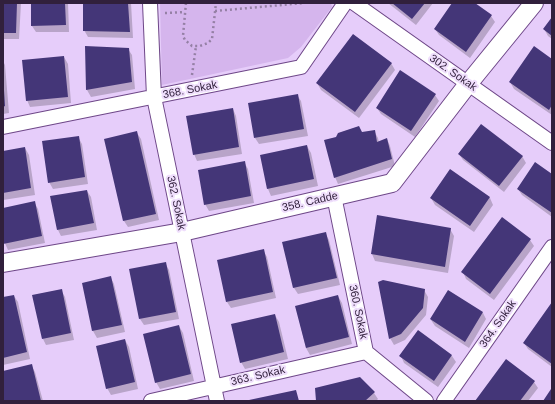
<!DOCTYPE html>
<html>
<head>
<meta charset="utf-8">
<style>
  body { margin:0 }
  #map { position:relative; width:555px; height:404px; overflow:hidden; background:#e6cdfa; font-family:Helvetica,sans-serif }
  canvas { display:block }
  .frame { position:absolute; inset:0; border:4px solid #31203c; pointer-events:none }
</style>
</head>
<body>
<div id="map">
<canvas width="555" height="404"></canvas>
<div class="frame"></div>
</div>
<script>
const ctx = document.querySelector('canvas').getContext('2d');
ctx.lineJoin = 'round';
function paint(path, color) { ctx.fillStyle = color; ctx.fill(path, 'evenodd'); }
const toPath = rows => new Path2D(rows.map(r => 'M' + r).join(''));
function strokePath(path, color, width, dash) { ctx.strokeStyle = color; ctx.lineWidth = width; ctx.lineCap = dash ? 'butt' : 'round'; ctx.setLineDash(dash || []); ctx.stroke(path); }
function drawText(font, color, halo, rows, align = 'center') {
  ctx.font = font + ' Helvetica,sans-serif'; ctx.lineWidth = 4; ctx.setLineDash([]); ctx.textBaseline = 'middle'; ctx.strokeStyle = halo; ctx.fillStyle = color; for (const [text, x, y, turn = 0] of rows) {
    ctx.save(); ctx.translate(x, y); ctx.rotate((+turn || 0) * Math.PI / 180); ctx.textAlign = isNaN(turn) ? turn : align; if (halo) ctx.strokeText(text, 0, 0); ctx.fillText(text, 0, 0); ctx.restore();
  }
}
paint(toPath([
  [160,3,331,3,332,7,301,47,288,58,162,85]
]), '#d5b5ed');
paint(toPath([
  [3,3,21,3,19,39,3,39],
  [32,3,68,3,69,32,36,32,32,26],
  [84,3,131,3,133,38,88,37,84,30],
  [388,3,433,3,416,25],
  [453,3,473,3,491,16,495,22,470,58,439,35,435,29],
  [552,18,552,39,548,36,544,29],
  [86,47,128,49,132,55,135,89,91,97,87,90],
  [64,57,68,64,71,103,30,107,27,100],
  [552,60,552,115,514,89,510,82],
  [3,61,5,65,9,113,3,114],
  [391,63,395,70,359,118,321,90,317,83],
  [297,95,301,101,308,136,259,144,255,138],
  [435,95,439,101,415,137,381,114,377,108],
  [233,109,236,116,242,154,197,161,194,154],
  [374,131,378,138,379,143,387,139,390,146,395,166,338,184,335,177,337,137],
  [137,133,141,139,159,220,128,227,124,221],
  [78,137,82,144,88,184,53,189,49,182],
  [307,146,311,153,318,186,271,196,268,189,261,156],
  [25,148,29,155,35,195,3,200,3,152],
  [459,154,522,156,526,163,504,192,463,160],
  [244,162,248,169,254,203,209,211,205,204],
  [450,170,490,198,493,205,474,232,435,205,431,198],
  [552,175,552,217,522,195,518,189],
  [87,191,91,197,97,230,61,236,58,230],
  [34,202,38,209,45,243,8,250,3,239,3,209],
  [378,217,450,229,454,236,448,273,375,261,372,254],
  [325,233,329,240,340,285,298,294,294,288,284,243],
  [530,240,534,246,494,300,466,279,463,272],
  [263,250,267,257,276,298,231,308,227,302],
  [165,263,169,270,179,319,144,325,140,319],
  [111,278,114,284,125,332,97,338,93,331,83,284],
  [61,290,65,297,74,340,46,345,43,339],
  [424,290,428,297,426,315,405,340,394,345,390,338],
  [449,291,483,313,486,319,469,348,435,326,431,320],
  [14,296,18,302,30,359,3,365,3,298],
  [338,296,342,303,352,344,310,355,306,348,296,307],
  [552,304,552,367,528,349,524,343],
  [275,315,279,322,288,359,245,369,241,362],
  [179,326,183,333,194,381,160,389,156,382],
  [418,332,452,356,456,362,438,387,404,363,401,356],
  [125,340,129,347,138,389,111,395,107,388],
  [31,365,35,372,43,401,3,401,3,372],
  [534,382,538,388,528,401,476,401],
  [374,393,378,399,376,401,317,401]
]), '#0003');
paint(toPath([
  [3,3,17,3,16,33,3,33],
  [31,3,65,3,66,25,31,26],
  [83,3,128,3,130,32,83,31],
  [392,3,425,3,412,19],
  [452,3,475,3,492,15,466,52,434,29],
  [552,17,552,36,543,29],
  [353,34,392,63,355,112,316,83],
  [85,46,129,48,132,82,86,90],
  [534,46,552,59,552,105,549,110,509,82],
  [64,56,68,97,26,101,22,60],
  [400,70,436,94,411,131,376,108],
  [3,90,4,90,5,106,3,107],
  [298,94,304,129,254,138,248,103],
  [233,108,239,147,193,155,186,116],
  [481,124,523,156,499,186,458,154],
  [359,126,362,132,375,130,377,142,387,138,392,159,334,178,324,140,336,137,338,133],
  [137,131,156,214,123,221,104,139],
  [79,136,85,177,48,183,42,141],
  [307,145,314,179,267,189,260,155],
  [25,147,31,188,3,193,3,151],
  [245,161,251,196,204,205,198,170],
  [535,162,552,174,552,213,517,189],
  [450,169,490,197,470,226,430,198],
  [87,190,94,223,57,230,50,196],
  [35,201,42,236,3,244,3,208],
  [377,215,451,228,445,267,371,254],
  [502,217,531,239,490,294,461,272],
  [326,232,337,278,293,288,282,242],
  [264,249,273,292,226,302,217,260],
  [166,262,176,312,139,319,129,269],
  [111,276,122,325,92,331,82,283],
  [383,280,425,289,423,308,401,334,389,339,378,282],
  [62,289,71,333,42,339,32,295],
  [448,290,483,312,465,342,430,319],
  [14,295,27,352,3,358,3,297],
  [338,295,349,337,306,348,295,306],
  [552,302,552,364,523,343],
  [275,314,284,352,240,363,231,324],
  [179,325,191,374,155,383,143,334],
  [418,330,452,355,434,381,399,356],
  [125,339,135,382,106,389,96,346],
  [506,359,535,381,520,401,475,401],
  [32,364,41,401,3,401,3,371],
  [360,377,375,392,365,401,316,401,315,388],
  [551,389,552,390,552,401,543,401],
  [296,390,299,401,249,401,249,400]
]), '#443678');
const minor = toPath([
  [150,3,154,97,217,401],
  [354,3,552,143],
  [3,127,301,67,345,3],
  [334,196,366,352,426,401],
  [151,401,366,352],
  [444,401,552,247]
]);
const tertiary = toPath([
  [3,263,182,232,392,183,468,84,534,3]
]);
strokePath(minor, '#6e4788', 16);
strokePath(tertiary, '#6e4788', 20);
strokePath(toPath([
  [186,3,183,36,185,40,192,46,200,46,208,43,212,39,216,3],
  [215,11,304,3],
  [165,13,185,12],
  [192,75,196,46]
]), '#9580a5', 2.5, [2, 3]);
strokePath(minor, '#fff', 14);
strokePath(tertiary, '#fff', 18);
drawText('11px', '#31203c', '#efdefc', [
  ["302. Sokak",453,73,35],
  ["368. Sokak",190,90,-11],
  ["358. Cadde",310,202,-13],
  ["362. Sokak",176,203,78],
  ["360. Sokak",358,312,78],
  ["364. Sokak",498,324,-55],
  ["363. Sokak",258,376,-13]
]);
</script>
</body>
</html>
